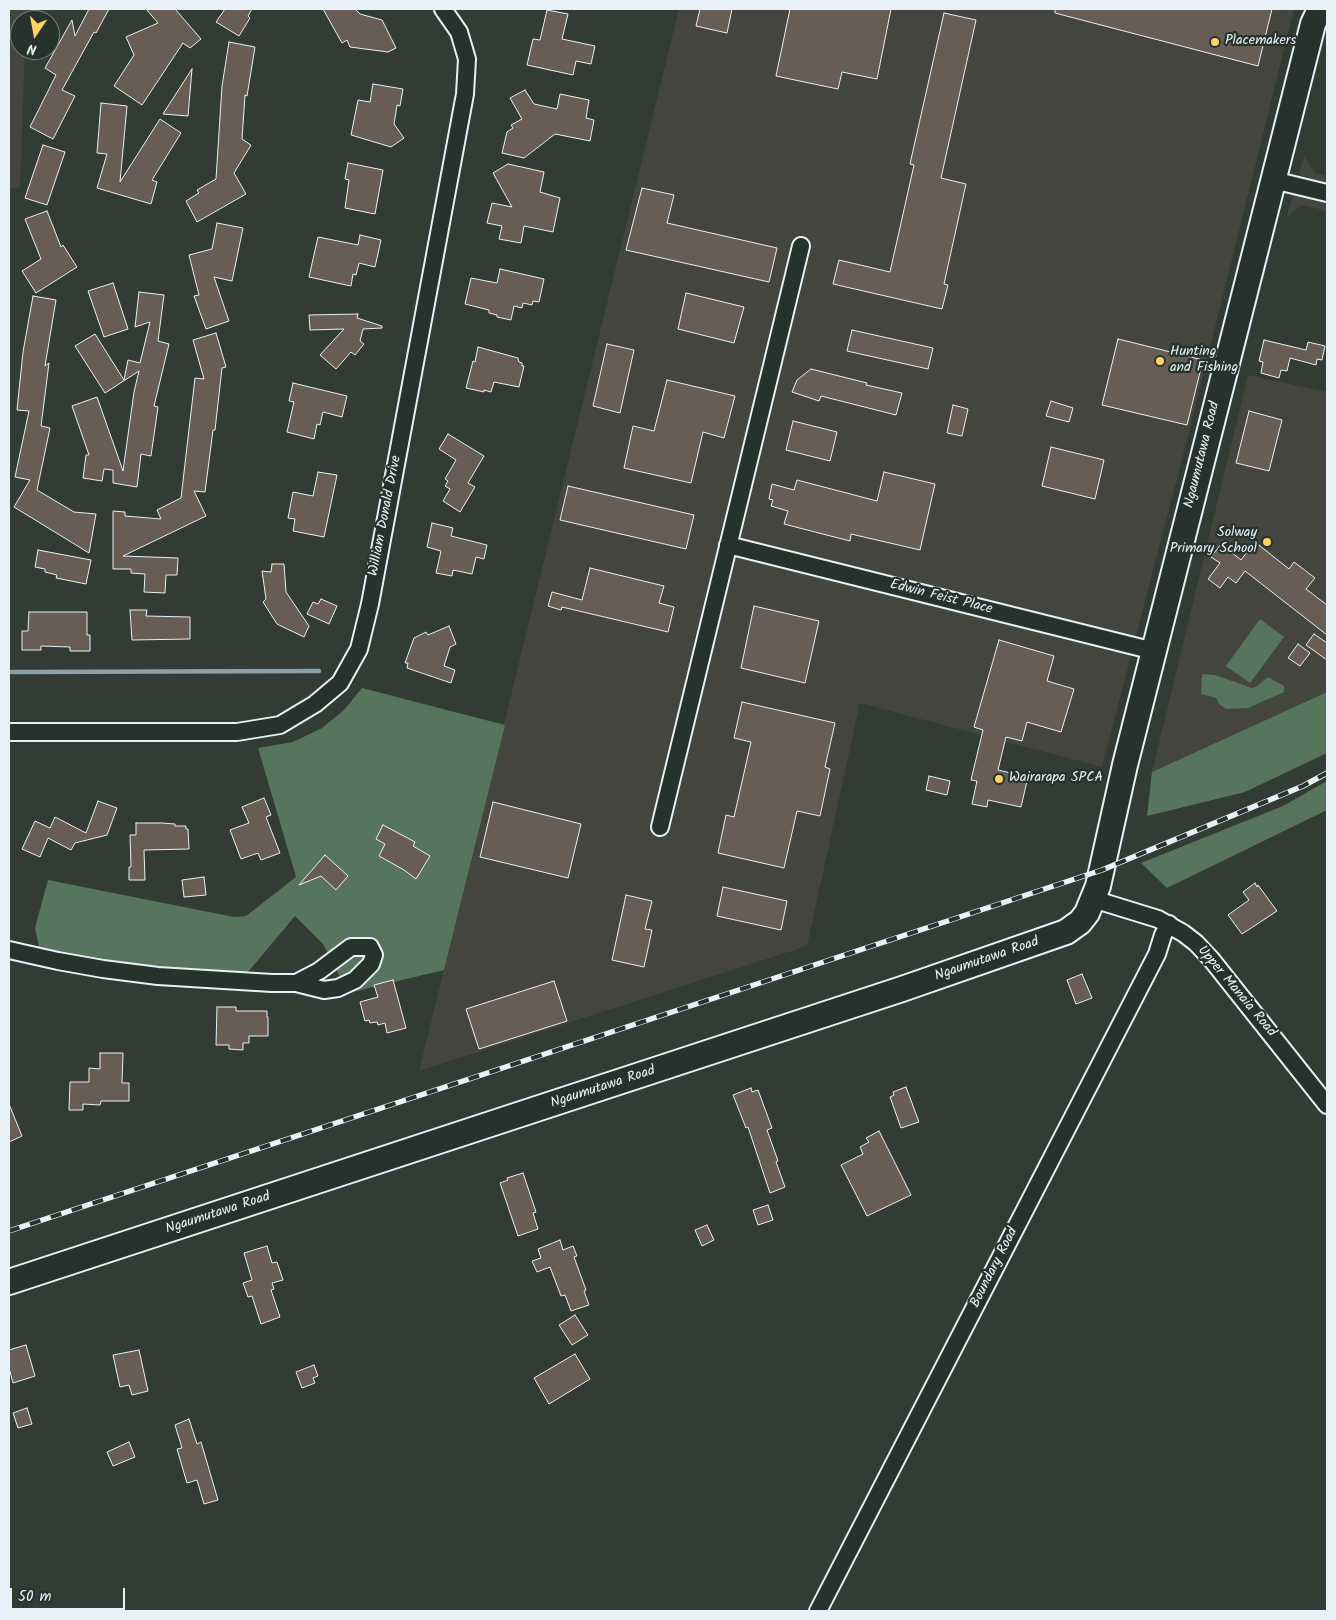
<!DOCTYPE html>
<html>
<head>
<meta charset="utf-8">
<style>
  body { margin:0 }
  #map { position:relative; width:1336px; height:1620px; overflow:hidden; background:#333b35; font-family:Kalam,sans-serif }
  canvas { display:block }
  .frame { position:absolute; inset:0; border:10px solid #e8f1f8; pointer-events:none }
  .north { position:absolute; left:10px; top:10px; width:50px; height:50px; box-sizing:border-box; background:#26332d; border:1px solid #747f7e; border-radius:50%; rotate:192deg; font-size:14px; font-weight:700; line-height:20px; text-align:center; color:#e8f1f8 }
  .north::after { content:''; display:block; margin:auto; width:18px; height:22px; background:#ffd166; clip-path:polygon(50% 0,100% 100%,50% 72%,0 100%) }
  .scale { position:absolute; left:10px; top:1588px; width:115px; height:22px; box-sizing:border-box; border:2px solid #e8f1f8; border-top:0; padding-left:6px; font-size:15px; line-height:18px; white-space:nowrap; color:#e8f1f8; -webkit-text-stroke:4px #26332d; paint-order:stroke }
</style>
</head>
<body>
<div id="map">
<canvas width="1336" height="1620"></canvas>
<div class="frame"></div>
<div class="north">N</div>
<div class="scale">50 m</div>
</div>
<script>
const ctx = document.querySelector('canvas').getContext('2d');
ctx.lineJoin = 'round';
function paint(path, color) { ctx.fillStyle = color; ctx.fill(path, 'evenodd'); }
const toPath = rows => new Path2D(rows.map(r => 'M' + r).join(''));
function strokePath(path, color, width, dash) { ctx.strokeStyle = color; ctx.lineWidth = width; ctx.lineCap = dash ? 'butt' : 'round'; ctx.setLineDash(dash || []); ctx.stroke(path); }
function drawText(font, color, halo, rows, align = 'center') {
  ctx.font = font + ' Kalam,sans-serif'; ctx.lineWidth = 4.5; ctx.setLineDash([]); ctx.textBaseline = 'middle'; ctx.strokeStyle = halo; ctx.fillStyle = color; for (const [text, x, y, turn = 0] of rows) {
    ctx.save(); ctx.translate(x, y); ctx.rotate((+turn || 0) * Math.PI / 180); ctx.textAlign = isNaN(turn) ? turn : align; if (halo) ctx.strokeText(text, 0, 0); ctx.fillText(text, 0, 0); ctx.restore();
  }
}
paint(toPath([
  [9,9,26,9,26,20,20,20,20,50,25,50,20,187,9,188],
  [679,9,1294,9,1189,432,1102,767,860,703,807,946,419,1071],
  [1304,156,1315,173,1327,176,1327,211,1302,205,1286,218],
  [1248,375,1327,392,1327,692,1152,772]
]), '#43453e');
paint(toPath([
  [1260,619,1284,637,1250,683,1226,666],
  [1202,674,1215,675,1252,688,1257,686,1268,677,1284,686,1284,692,1248,708,1226,709,1220,705,1216,698,1201,694],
  [362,688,505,725,444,970,348,993,323,944,295,916,243,978,41,956,35,928,48,880,234,917,246,916,296,877,258,748,293,742,322,728,344,710],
  [1327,692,1327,753,1245,792,1147,816,1152,772],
  [1327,781,1327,810,1167,888,1141,863,1283,806]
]), '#57755d');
strokePath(toPath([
  [9,672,319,671]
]), '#89a2a7', 4.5);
const building = toPath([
  [89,9,109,9,96,33,94,32,62,90,75,96,53,139,30,127,56,75,45,68,72,20,75,36,89,9],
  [146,9,175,9,201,39,190,48,183,43,142,105,114,86,134,55,126,37,158,23,146,9],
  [225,9,252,9,248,16,250,18,239,36,216,22,225,9],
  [323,9,355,9,360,14,382,20,396,48,388,52,350,47,347,40,342,43,323,9],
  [700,9,732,9,727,33,696,26,700,9],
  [790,9,891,9,877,79,842,72,838,89,776,76,790,9],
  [1055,9,1272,9,1258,66,1055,13,1055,9],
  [547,10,568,14,562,39,595,46,591,64,576,61,573,75,527,65,533,39,540,40,547,10],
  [944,13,976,20,941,178,966,184,944,284,948,285,942,309,833,284,839,260,890,272,914,165,910,164,944,13],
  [229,42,255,47,247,96,245,95,242,139,251,145,234,173,246,194,197,222,186,201,199,193,197,190,216,179,222,86,229,42],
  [192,69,188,116,163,114,192,69],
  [373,84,403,89,400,106,397,105,394,124,404,138,391,147,351,135,358,100,370,102,373,84],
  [525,90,534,104,557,109,560,94,589,100,586,118,594,120,590,141,555,134,524,158,502,153,507,132,513,128,511,125,522,119,510,98,525,90],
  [101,103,127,106,120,182,160,119,181,133,152,180,157,182,151,204,97,188,107,154,97,153,101,103],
  [43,145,65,152,47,205,25,198,43,145],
  [348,163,383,170,375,214,345,208,349,180,345,179,348,163],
  [508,164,544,172,540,192,560,198,553,232,524,226,521,243,499,239,502,226,487,223,492,203,512,207,493,173,508,164],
  [642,188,674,195,667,223,777,248,769,282,626,250,642,188],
  [47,211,61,247,63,245,77,267,36,293,22,271,41,259,25,219,47,211],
  [217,223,243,228,232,281,214,277,229,321,206,329,194,296,199,295,189,255,212,249,217,223],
  [360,235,381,240,375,267,359,263,356,275,353,274,351,286,309,277,318,237,358,245,360,235],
  [500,269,544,279,539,302,533,301,532,305,523,303,522,308,514,306,511,320,497,317,497,315,489,313,489,310,465,304,471,278,497,283,500,269],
  [113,283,128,329,104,337,88,291,113,283],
  [139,292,164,295,158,341,169,344,154,406,158,407,151,456,141,454,137,487,113,483,113,470,104,469,102,481,83,478,86,455,89,455,72,406,97,397,123,471,134,392,139,371,105,393,75,346,95,334,124,380,128,360,140,363,150,322,135,327,139,292],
  [686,293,744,307,734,343,678,329,686,293],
  [33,296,56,300,45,366,49,363,41,426,50,428,37,490,74,512,96,514,89,553,14,507,30,480,15,477,29,411,17,410,23,352,33,296],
  [358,314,357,318,382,326,382,328,363,329,360,341,364,344,355,355,351,352,336,369,320,355,344,329,310,330,309,315,358,314],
  [852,330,933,348,928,369,847,351,852,330],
  [216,333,226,367,222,368,215,430,213,430,205,492,194,491,206,516,123,556,178,558,177,575,166,575,165,593,144,592,145,574,131,573,131,569,113,569,113,511,125,512,125,516,161,519,157,510,181,498,195,378,204,379,193,340,216,333],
  [1118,339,1203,360,1187,425,1102,405,1118,339],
  [1264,340,1306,350,1308,342,1325,346,1322,360,1317,359,1316,365,1290,358,1287,371,1281,370,1279,378,1261,373,1263,362,1259,361,1264,340],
  [607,344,634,350,620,413,593,406,607,344],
  [478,347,518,358,519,362,522,363,522,366,524,366,519,387,494,382,491,392,484,390,484,392,466,388,473,361,475,362,478,347],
  [811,369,867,383,866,385,902,393,896,415,821,396,819,401,792,392,797,380,811,369],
  [667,380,735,396,724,438,703,432,691,483,624,468,633,426,654,431,667,380],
  [293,383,347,396,342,417,323,412,320,425,317,424,314,439,287,432,294,402,289,401,293,383],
  [1051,401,1073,408,1069,422,1046,416,1051,401],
  [953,405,968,409,962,436,947,433,953,405],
  [1249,411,1282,420,1269,471,1236,463,1249,411],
  [793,421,837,432,830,461,786,450,793,421],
  [448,434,484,456,468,483,475,487,460,512,443,501,450,489,445,486,448,481,445,479,456,460,439,449,448,434],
  [1051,447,1104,460,1095,499,1042,486,1051,447],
  [318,472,337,475,324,537,293,531,295,519,288,518,293,492,313,496,318,472],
  [884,472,935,484,920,550,851,534,850,541,784,524,788,511,771,506,773,500,769,499,772,484,794,490,797,480,877,501,884,472],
  [568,486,694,515,686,549,560,520,568,486],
  [432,523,453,528,451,536,487,545,484,559,476,557,472,574,453,570,452,576,436,573,441,551,427,547,432,523],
  [1255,542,1289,569,1294,562,1315,578,1306,589,1327,605,1327,635,1245,571,1236,583,1228,577,1220,588,1208,579,1220,563,1211,557,1221,544,1241,560,1255,542],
  [38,550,91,560,86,584,56,578,57,575,45,572,45,569,35,567,38,550],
  [272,564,284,564,286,592,309,626,304,637,277,624,263,602,266,599,262,571,271,572,272,564],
  [590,568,664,586,659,603,674,607,668,632,562,607,561,610,548,606,552,592,582,600,590,568],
  [321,599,337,606,329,624,307,614,313,602,318,604,321,599],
  [754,606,819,621,805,683,741,668,754,606],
  [130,610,147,610,146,616,190,617,190,639,132,640,130,610],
  [29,612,87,612,87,635,90,635,90,651,70,651,70,647,41,646,41,650,22,650,22,631,28,631,29,612],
  [449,626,456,644,450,647,444,666,455,670,451,683,407,668,408,663,405,663,414,638,426,632,428,635,449,626],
  [1314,634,1327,643,1327,660,1306,645,1314,634],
  [999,640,1054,656,1047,681,1074,689,1061,732,1027,722,1022,741,1006,737,998,770,1028,777,1021,807,988,800,987,807,972,804,977,781,971,780,983,730,974,727,999,640],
  [1298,644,1310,653,1300,666,1288,658,1298,644],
  [742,702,835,723,825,767,830,769,820,816,797,811,784,868,718,853,726,815,734,817,751,742,734,738,742,702],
  [929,776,950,781,947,795,926,790,929,776],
  [264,798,271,815,266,817,280,853,261,860,258,853,241,859,230,830,249,823,242,807,264,798],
  [98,801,117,808,107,835,75,843,71,850,48,838,40,857,22,849,35,821,50,828,55,817,86,833,98,801],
  [493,802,581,824,568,878,480,857,493,802],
  [136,823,162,823,175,824,175,826,186,826,186,829,188,829,189,849,144,850,145,880,129,880,129,867,131,867,130,835,136,835,136,823],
  [383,825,415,842,413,846,430,856,416,879,404,870,379,856,385,844,376,839,383,825],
  [325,855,348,876,336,890,321,876,299,885,325,855],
  [204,877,206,895,184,897,182,880,204,877],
  [1255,883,1257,887,1258,885,1277,911,1242,934,1228,915,1249,900,1243,892,1255,883],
  [723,887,787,901,781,930,717,916,723,887],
  [626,895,652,901,645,929,652,930,644,967,612,960,626,895],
  [1082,974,1092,998,1076,1004,1067,980,1082,974],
  [393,980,406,1028,387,1033,385,1023,378,1025,377,1022,370,1023,369,1020,365,1021,360,1002,378,997,374,985,393,980],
  [554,981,567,1021,479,1049,466,1009,554,981],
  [217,1007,236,1007,236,1011,267,1011,267,1017,268,1017,268,1036,249,1036,249,1043,243,1043,243,1050,229,1049,229,1045,216,1045,217,1007],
  [100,1053,123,1053,122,1083,129,1083,129,1101,101,1101,100,1105,83,1104,83,1110,69,1110,70,1082,89,1082,89,1068,100,1069,100,1053],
  [906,1087,919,1122,901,1128,890,1097,894,1095,893,1092,906,1087],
  [751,1088,752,1092,758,1090,772,1128,767,1130,778,1161,776,1162,785,1187,770,1193,748,1127,746,1128,733,1095,751,1088],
  [9,1104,22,1136,9,1142,9,1104],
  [879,1131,911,1195,867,1216,841,1165,863,1154,860,1147,869,1142,866,1138,879,1131],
  [523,1173,536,1212,533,1213,538,1229,518,1236,500,1183,508,1180,507,1178,523,1173],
  [768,1205,773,1220,758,1225,753,1210,768,1205],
  [707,1225,714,1240,702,1246,695,1230,707,1225],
  [560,1240,563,1250,573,1246,577,1256,574,1257,586,1290,584,1291,589,1305,571,1311,565,1295,561,1296,550,1267,537,1272,532,1261,541,1258,538,1249,560,1240],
  [267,1246,272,1263,277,1262,283,1280,272,1283,274,1289,271,1290,280,1317,261,1324,252,1296,248,1297,243,1283,252,1280,244,1253,267,1246],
  [575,1315,588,1335,572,1345,559,1325,575,1315],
  [26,1345,35,1376,13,1383,9,1368,9,1350,26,1345],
  [139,1350,148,1391,132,1395,129,1385,120,1387,113,1355,139,1350],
  [575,1354,590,1379,549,1404,534,1378,575,1354],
  [314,1365,318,1376,313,1378,315,1383,302,1388,296,1372,314,1365],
  [27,1408,32,1424,18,1428,13,1413,27,1408],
  [189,1419,197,1444,201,1442,218,1500,204,1504,197,1480,187,1483,177,1449,182,1448,175,1425,189,1419],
  [129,1442,135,1457,113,1466,107,1452,129,1442]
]);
paint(building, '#685d54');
strokePath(building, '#e8f1f8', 1);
const minor = toPath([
  [1273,180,1327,193],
  [728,545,1154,651],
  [9,732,237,732,280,725,315,704,340,683,359,649,370,604,465,94,467,59,459,32,443,9],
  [660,827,801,246],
  [1093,899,1158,919,1183,933,1196,943,1211,959,1327,1105],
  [9,950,58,961,103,969,158,976,272,983,296,983,324,990,338,988,355,980,371,964,374,955,370,947,351,947,319,971,296,983],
  [818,1611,1157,954,1163,935,1169,924]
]);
const secondary = toPath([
  [9,1282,902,989,1066,932,1080,922,1087,913,1098,886,1125,765,1313,24,1320,9]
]);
strokePath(minor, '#e8f1f8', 20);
strokePath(secondary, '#e8f1f8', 28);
strokePath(minor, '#26332d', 16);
strokePath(secondary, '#26332d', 24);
const rail = toPath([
  [9,1231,1102,870,1303,786,1327,773]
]);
strokePath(rail, '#e8f1f8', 5.5);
strokePath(rail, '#26332d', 4, [11]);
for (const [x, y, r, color] of [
  [1215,42,5,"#ffd166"],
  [1160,361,5,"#ffd166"],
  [1267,542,5,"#ffd166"],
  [999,779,5,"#ffd166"]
]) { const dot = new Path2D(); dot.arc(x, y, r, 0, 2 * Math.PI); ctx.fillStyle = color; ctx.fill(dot); strokePath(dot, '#26332d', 2); }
drawText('14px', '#e8f1f8', '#26332d', [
  ["Placemakers",1225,42],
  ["Hunting",1170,353],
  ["and Fishing",1170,369],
  ["Solway",1257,534,"right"],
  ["Primary School",1257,550,"right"],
  ["Wairarapa SPCA",1009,779]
], 'left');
drawText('14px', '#e8f1f8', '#26332d', [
  ["Ngaumutawa Road",1203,455,-76],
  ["William Donald Drive",386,516,-79],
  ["Edwin Feist Place",941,598,14],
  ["Ngaumutawa Road",987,960,-19],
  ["Upper Manaia Road",1236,992,50],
  ["Ngaumutawa Road",603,1088,-18],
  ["Ngaumutawa Road",218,1214,-18],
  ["Boundary Road",995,1268,-63]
]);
</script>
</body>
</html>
